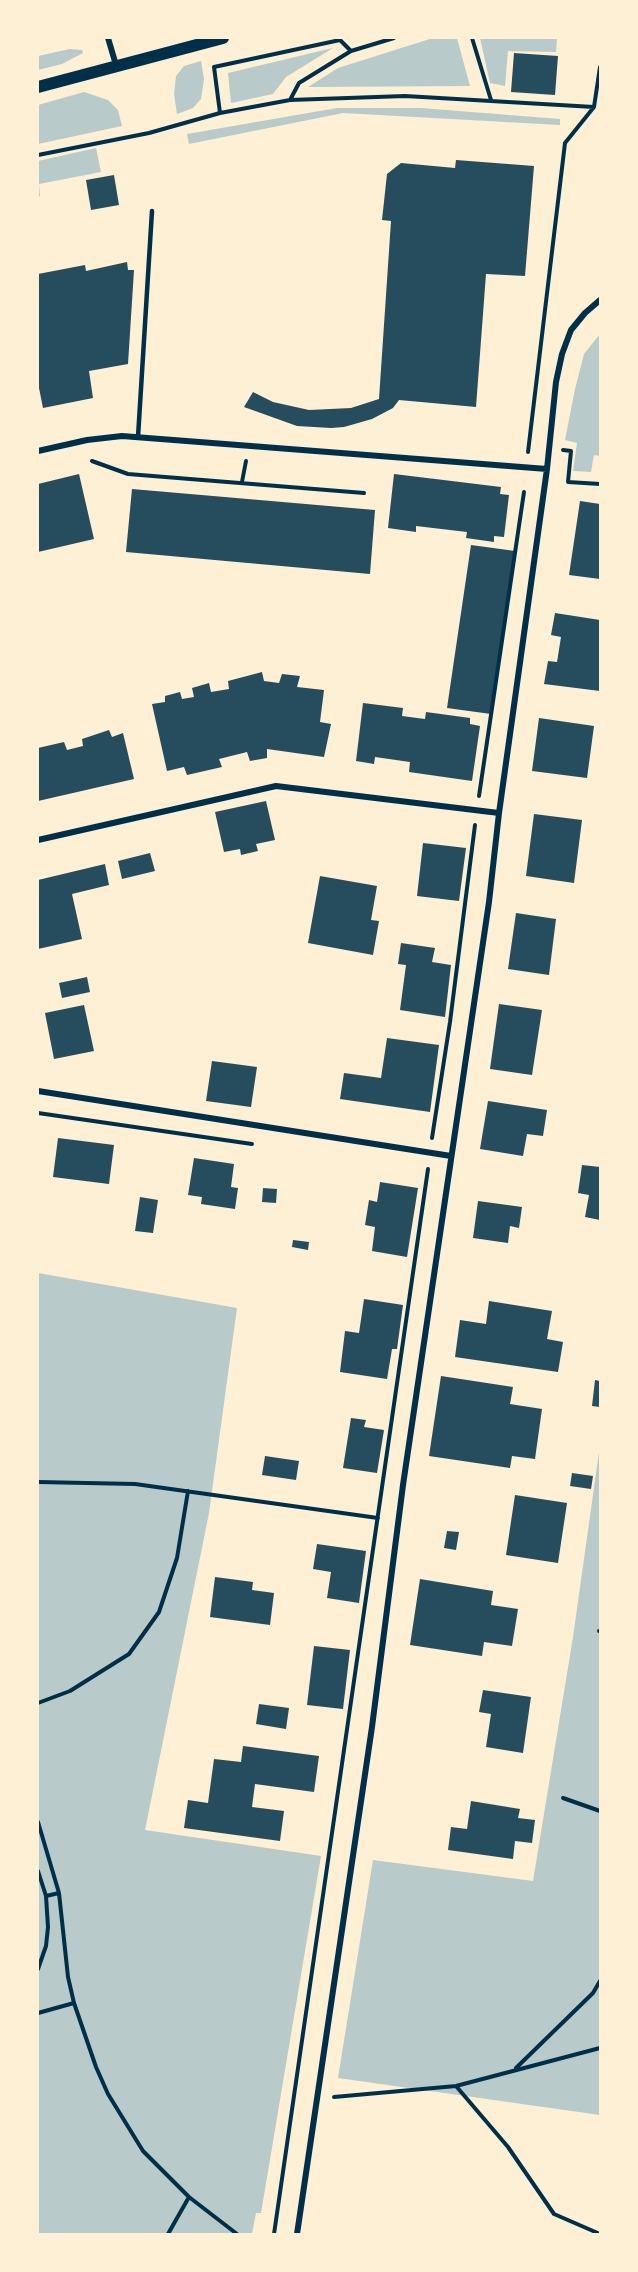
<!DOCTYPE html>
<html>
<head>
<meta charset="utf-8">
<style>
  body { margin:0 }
  #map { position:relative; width:638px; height:2272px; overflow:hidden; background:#fdf0d5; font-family:"Space Grotesk",sans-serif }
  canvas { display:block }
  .frame { position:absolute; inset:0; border:39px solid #fdf0d5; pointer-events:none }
</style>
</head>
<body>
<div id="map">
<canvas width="638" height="2272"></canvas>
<div class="frame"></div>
</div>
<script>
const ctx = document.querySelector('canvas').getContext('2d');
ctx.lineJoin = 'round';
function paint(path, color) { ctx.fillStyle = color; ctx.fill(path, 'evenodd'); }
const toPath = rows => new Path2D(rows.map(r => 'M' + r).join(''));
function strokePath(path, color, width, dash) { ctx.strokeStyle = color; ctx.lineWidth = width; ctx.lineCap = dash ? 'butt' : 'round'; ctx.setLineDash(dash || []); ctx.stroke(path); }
paint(toPath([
  [433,38,457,38,470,86,308,87,338,68],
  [480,38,557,38,556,52,508,51,505,86,490,83],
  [333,48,286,77,273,94,231,103,228,73],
  [70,49,82,50,83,53,62,64,38,70,38,56],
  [201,61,204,79,201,99,193,108,177,114,174,94,176,76,184,66],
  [84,92,108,100,118,110,122,126,38,144,38,105],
  [337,108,421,108,560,119,560,125,343,113,189,144,187,134],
  [96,148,101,172,39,184,40,196,38,197,38,161],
  [600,334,600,456,594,455,591,472,573,471,577,443,565,440,575,389,584,354],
  [38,1273,237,1308,209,1513,145,1830,321,1856,261,2213,256,2213,252,2234,38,2234],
  [600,1445,600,2115,338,2078,373,1860,533,1881,573,1637]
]), '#b9caca');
paint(toPath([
  [514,53,558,56,555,95,511,92],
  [456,160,534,166,525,276,486,274,476,407,399,400,393,408,372,419,344,427,331,428,297,426,244,407,253,392,273,402,309,410,351,408,379,399,391,221,382,220,387,174,401,163,455,168],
  [114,175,119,205,91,210,86,180],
  [127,262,128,270,134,270,128,364,89,371,93,398,43,408,38,383,38,274,85,265,86,271],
  [79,474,94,539,38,552,38,484],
  [394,474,501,487,500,494,509,495,504,537,494,536,494,542,466,538,467,532,416,526,416,532,388,528],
  [132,489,375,510,370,574,126,552],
  [580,501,600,504,599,529,600,529,600,579,569,575],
  [471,545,515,551,491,714,447,708],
  [555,613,600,620,600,691,544,684,548,661,557,662,561,637,551,635],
  [262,672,264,681,279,683,282,674,300,676,297,687,324,690,320,722,331,724,324,757,267,749,267,758,250,761,247,752,219,759,222,767,187,775,184,767,167,771,152,704,165,702,165,696,180,692,182,699,194,697,192,688,209,683,211,692,229,689,228,681],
  [363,703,403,708,402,716,425,719,426,712,470,718,470,724,480,726,472,781,409,772,410,762,375,757,374,764,356,761],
  [539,718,594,726,587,778,532,771],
  [109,730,112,737,123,733,134,779,38,801,38,748,64,742,67,750,83,746,82,739],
  [266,801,275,840,256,844,258,851,241,855,240,849,224,852,215,812],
  [534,814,582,820,574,883,526,876],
  [423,843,466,848,459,901,417,896],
  [150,853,155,871,122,879,118,861],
  [105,864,109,885,72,894,82,939,38,949,38,880],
  [320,876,377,886,371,920,379,921,373,955,308,943],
  [516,913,556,919,549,975,508,969],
  [401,943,435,948,432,962,451,965,445,1017,400,1010,406,965,398,964],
  [87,977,90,992,62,998,59,983],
  [499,1004,542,1010,532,1075,490,1069],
  [84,1005,94,1051,54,1059,45,1013],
  [387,1038,439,1045,430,1112,340,1099,344,1073,381,1078],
  [212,1061,257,1067,251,1107,206,1101],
  [488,1101,547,1110,543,1136,527,1134,523,1156,480,1149],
  [58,1138,114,1145,109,1184,53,1177],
  [194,1158,234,1164,231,1187,238,1188,235,1209,201,1204,202,1197,188,1195],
  [582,1165,600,1167,600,1220,585,1217,589,1195,578,1193],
  [380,1182,418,1188,407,1257,372,1251,375,1227,365,1225,369,1200,377,1202],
  [263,1188,277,1189,276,1203,262,1202],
  [140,1197,158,1200,153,1233,135,1231],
  [478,1201,522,1207,519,1228,510,1226,508,1243,473,1238],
  [293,1240,309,1242,308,1250,292,1247],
  [364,1299,403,1305,397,1349,392,1349,387,1379,340,1372,345,1331,359,1333],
  [489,1301,552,1311,547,1339,563,1342,558,1372,455,1357,460,1320,486,1324],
  [441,1376,513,1387,510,1404,542,1409,535,1459,512,1456,510,1468,429,1456],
  [595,1380,600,1381,600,1407,592,1406],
  [351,1418,366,1420,364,1427,384,1430,377,1473,343,1468],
  [265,1456,299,1461,296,1480,262,1475],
  [572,1473,593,1476,591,1489,570,1486],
  [515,1495,567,1503,558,1563,506,1555],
  [447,1531,459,1532,456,1550,444,1548],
  [317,1544,366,1551,359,1603,327,1598,331,1572,313,1569],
  [215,1577,253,1582,252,1590,274,1593,270,1625,210,1617],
  [420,1579,493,1591,491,1605,518,1609,512,1646,484,1642,482,1656,410,1645],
  [314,1646,350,1650,343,1709,307,1705],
  [483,1690,531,1697,523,1753,486,1747,491,1714,479,1712],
  [259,1704,289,1708,286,1729,256,1724],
  [243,1746,319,1756,314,1792,255,1784,252,1807,284,1811,280,1841,184,1828,188,1800,208,1803,214,1759,241,1762],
  [471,1801,520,1809,518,1818,535,1820,532,1843,515,1841,513,1859,448,1850,451,1827,467,1829]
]), '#264d5e');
strokePath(toPath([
  [472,38,491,100],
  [214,67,340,40,351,51],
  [214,67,220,113],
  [290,100,405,96,594,107],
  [38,155,149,133,220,113,290,100,299,83,351,51,394,38],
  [563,450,571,451,568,482,600,484],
  [528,452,565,143,594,107,600,67],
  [92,461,128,474,364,493],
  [242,482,246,461],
  [479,796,524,492],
  [38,1113,252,1144],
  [432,1138,450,1022,475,825],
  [38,1482,135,1484,378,1518],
  [599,1631,600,1631],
  [38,1703,70,1691,129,1654,159,1612,177,1558,188,1491],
  [563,1798,600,1811],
  [38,1822,59,1893,68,1977,74,2003,96,2067,108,2094,143,2151,189,2197,237,2234],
  [38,1871,46,1896,48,1927,46,1946,38,1969],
  [46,1896,59,1893],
  [38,2013,74,2003],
  [516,2068,593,1993,600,1981],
  [456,2086,508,2147,554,2214,600,2234],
  [334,2097,456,2086,600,2048],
  [168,2234,189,2197],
  [274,2234,428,1169]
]), '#003049', 4);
strokePath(toPath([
  [138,437,152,211]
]), '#003049', 4.5);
strokePath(toPath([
  [108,38,116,65],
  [38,451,87,440,122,436,547,469],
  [38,840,276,786,499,813],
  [38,1091,451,1156],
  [297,2234,372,1727,403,1485,489,902,499,813,547,469,556,382,562,354,571,330,585,313,600,300]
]), '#003049', 6);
strokePath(toPath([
  [38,87,223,38]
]), '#003049', 12);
</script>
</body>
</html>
